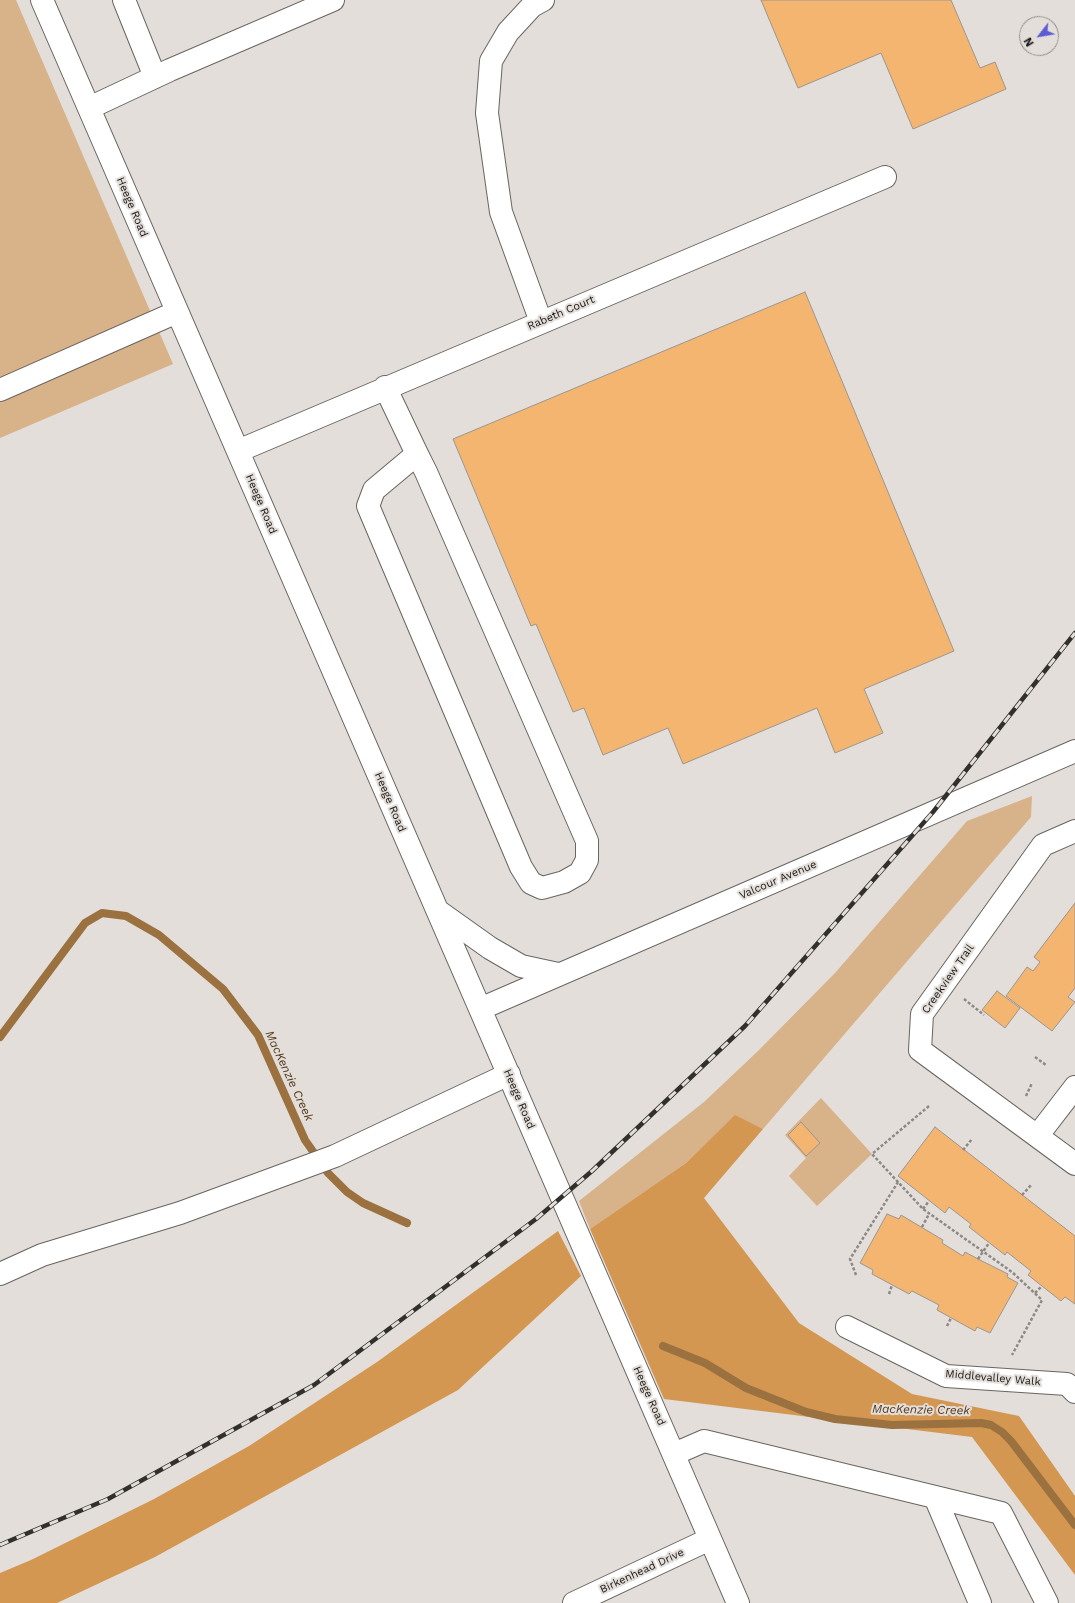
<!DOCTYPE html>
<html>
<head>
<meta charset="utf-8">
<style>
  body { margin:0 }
  #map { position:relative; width:1075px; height:1603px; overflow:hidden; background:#e3ded9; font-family:"Work Sans",sans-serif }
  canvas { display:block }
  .north { position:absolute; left:1019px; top:16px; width:40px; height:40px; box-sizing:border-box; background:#e3ded9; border:1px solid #918e8a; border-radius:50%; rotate:239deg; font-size:11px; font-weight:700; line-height:16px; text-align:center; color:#171614 }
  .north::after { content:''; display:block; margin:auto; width:14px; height:18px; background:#5c5cd4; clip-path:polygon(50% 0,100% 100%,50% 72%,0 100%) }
</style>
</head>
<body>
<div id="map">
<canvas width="1075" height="1603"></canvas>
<div class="north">N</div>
</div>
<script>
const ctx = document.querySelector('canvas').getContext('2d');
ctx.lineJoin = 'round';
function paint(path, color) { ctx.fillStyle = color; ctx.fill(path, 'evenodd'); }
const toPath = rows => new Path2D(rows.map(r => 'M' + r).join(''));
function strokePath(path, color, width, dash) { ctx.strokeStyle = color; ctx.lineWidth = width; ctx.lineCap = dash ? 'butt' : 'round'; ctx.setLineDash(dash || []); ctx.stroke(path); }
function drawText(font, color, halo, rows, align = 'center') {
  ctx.font = font + ' "Work Sans",sans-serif'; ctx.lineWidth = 4; ctx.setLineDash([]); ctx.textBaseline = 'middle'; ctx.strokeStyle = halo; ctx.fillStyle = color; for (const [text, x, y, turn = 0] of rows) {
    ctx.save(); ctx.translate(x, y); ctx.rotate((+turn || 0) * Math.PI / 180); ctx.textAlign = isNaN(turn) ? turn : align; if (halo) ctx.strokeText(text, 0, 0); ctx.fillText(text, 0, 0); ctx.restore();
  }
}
paint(toPath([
  [0,0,16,0,173,364,0,438],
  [1032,796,1031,817,763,1129,735,1116,686,1163,590,1229,579,1201,704,1102,758,1051,835,973,967,821],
  [821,1098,872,1154,817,1206,789,1176,806,1158,785,1135]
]), '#d8b289');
paint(toPath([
  [735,1115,763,1129,704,1198,799,1323,912,1394,1019,1416,1075,1496,1075,1575,972,1437,664,1399,590,1229,686,1163],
  [558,1231,581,1276,458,1390,155,1557,57,1603,0,1603,0,1573,31,1560,154,1499,249,1446,377,1362]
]), '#d39752');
strokePath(toPath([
  [0,1037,85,923,102,913,126,916,159,935,223,989,258,1035,305,1140,328,1173,347,1192,363,1203,407,1223],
  [663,1346,705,1363,746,1388,806,1412,835,1419,892,1425,981,1423,991,1425,1002,1432,1011,1441,1075,1525]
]), '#9b7140', 8);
const building = toPath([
  [761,0,951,0,980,68,995,62,1006,89,913,129,881,53,798,88,761,0],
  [805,292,954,651,864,689,883,733,835,753,817,708,683,764,668,728,603,755,584,708,573,712,536,624,531,626,453,439,805,292],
  [1075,903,1075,988,1068,997,1075,1002,1052,1031,1006,996,1027,967,1033,971,1040,962,1034,957,1075,903],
  [997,991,1020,1008,1005,1028,982,1010,997,991],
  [801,1122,820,1143,806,1156,788,1135,801,1122],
  [935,1127,1075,1236,1075,1304,1065,1297,1061,1301,1028,1275,1031,1271,1007,1252,1005,1255,969,1227,971,1224,949,1207,945,1213,898,1176,935,1127],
  [887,1214,899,1219,901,1215,943,1240,942,1243,963,1256,965,1252,978,1259,1008,1274,1007,1277,1018,1283,990,1333,977,1327,975,1331,937,1310,939,1305,912,1291,909,1294,872,1274,873,1270,860,1263,887,1214]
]);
paint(building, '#f3b570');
strokePath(building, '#9a9691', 1);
const minor = toPath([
  [42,0,738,1603],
  [124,0,155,77],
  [89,108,170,70,333,0],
  [541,322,501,212,487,113,491,61,508,32,532,6,543,0],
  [385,387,417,454,426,472,587,841,587,860,580,873,564,882,542,888,531,883,521,867,368,506,374,490,417,454],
  [0,390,177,312],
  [238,451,885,177],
  [1075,831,1043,845,922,1014,920,1050,1075,1164],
  [438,911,490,948,521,966,558,974],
  [480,1009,1075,751],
  [1038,1135,1075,1087],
  [0,1274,42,1255,180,1213,335,1156,509,1074],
  [847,1327,946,1376,1067,1384,1075,1392],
  [674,1454,704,1441,1001,1513,1047,1603],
  [935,1497,980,1603],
  [574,1603,710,1539]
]);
strokePath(minor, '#696561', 24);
strokePath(toPath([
  [964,999,984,1015],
  [1035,1057,1046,1065],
  [1026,1096,1032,1083],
  [929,1106,872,1154,923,1209,1012,1272,1042,1300,1012,1355],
  [963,1150,972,1139],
  [1022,1195,1032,1184],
  [923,1209,929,1201],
  [922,1227,929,1214],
  [978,1259,989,1243],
  [856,1275,850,1259,898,1182],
  [1035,1293,1042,1286],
  [889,1294,892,1285],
  [947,1326,951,1318]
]), '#8c8885', 2.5, [3, 2]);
strokePath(minor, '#fff', 22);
const rail = toPath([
  [0,1545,108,1499,314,1385,536,1219,592,1171,745,1026,933,812,1075,633]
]);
strokePath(rail, '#31302d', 4.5);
strokePath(rail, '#e3ded9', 3, [9]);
drawText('11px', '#171614', '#e3ded9', [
  ["Heege Road",132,207,67],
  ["Rabeth Court",561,313,-23],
  ["Heege Road",261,504,67],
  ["Heege Road",390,802,67],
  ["Valcour Avenue",778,880,-23],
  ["Creekview Trail",948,979,-55],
  ["Heege Road",519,1099,67],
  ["Middlevalley Walk",993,1378,5],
  ["Heege Road",649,1396,66],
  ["Birkenhead Drive",642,1571,-25]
]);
drawText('italic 12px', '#52391b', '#e3ded9', [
  ["MacKenzie Creek",289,1076,65],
  ["MacKenzie Creek",921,1410,1]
]);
</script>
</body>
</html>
